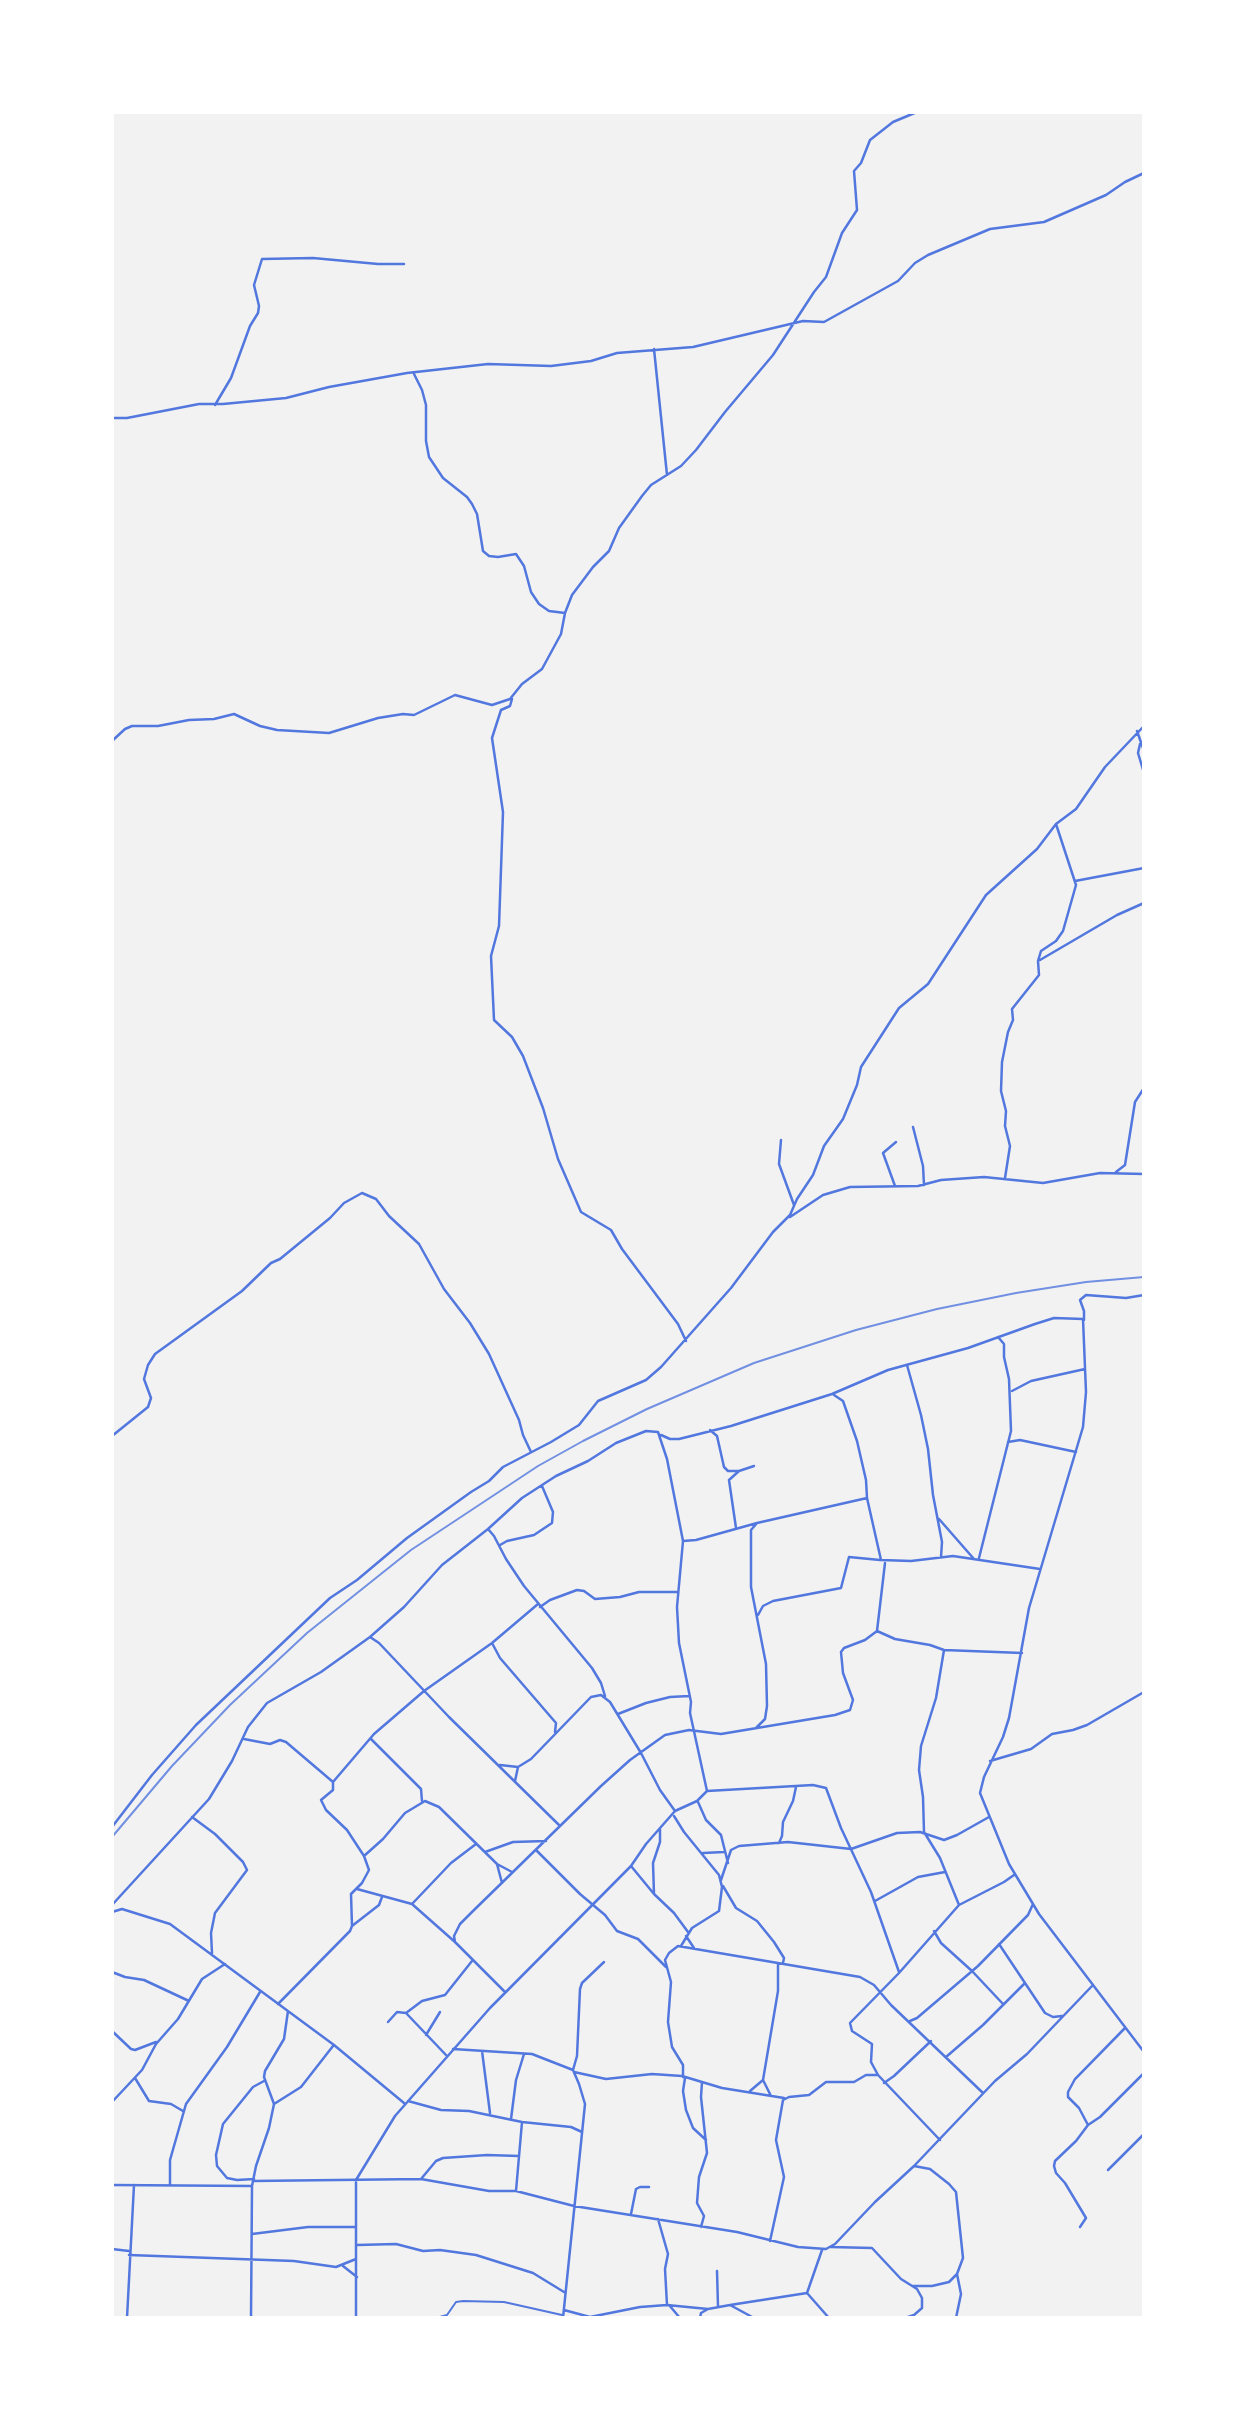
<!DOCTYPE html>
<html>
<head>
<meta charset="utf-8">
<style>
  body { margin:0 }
  #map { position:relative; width:1256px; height:2430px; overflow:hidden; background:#f2f2f2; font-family:Signika,sans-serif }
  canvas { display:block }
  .frame { position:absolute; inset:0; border:114px solid #fff; pointer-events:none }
</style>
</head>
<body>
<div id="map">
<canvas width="1256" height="2430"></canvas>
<div class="frame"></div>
</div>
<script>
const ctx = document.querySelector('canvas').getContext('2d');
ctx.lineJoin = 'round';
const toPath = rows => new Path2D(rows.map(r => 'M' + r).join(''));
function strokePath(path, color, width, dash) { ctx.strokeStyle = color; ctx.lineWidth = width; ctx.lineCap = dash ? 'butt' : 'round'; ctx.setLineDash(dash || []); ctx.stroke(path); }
strokePath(toPath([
  [436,2318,447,2315,456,2302,463,2301,504,2302,562,2315]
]), '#5277de', 2);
strokePath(toPath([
  [654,349,667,475],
  [414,374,422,390,426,405,426,441,429,457,443,478,467,497,472,504,477,514,483,551,489,556,498,557,516,554,524,566,531,592,539,604,549,611,565,613],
  [215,405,231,378,250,326,258,313,259,306,254,285,262,259,313,258,378,264,404,264],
  [112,418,127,418,199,404,223,404,286,398,329,387,407,373,488,364,551,366,591,361,617,353,693,347,803,321,824,322,898,281,915,263,928,255,990,229,1044,222,1106,195,1125,182,1144,173],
  [512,699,510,706,501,710,492,738,503,812,499,926,491,956,494,1020,512,1037,523,1056,543,1108,558,1159,581,1212,611,1230,622,1249,678,1324,686,1341],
  [1137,731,1144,751],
  [112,741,125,729,132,726,158,726,189,720,214,719,234,714,260,726,277,730,329,733,378,718,403,714,414,715,455,695,492,705,510,699,522,684,542,669,561,634,565,613,572,595,593,567,609,551,619,528,642,496,651,485,681,466,696,450,725,412,773,355,814,292,826,277,842,233,857,210,854,171,861,163,870,140,893,122,917,112],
  [1140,744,1138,753,1144,773],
  [1075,881,1144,868],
  [1040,960,1117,915,1144,903],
  [913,1127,923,1166,924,1185],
  [781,1140,779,1164,794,1205],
  [1116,1172,1125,1165,1135,1102,1144,1088],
  [1005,1178,1010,1146,1005,1126,1006,1111,1001,1091,1002,1062,1008,1032,1013,1020,1012,1009,1039,975,1038,961,1041,951,1056,941,1063,931,1076,885,1056,824],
  [895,1186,883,1153,896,1142],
  [790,1217,823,1195,850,1187,918,1186,941,1180,984,1177,1043,1183,1100,1173,1144,1174],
  [1084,1320,1084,1311,1080,1300,1086,1295,1126,1298,1144,1295],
  [907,1365,921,1415,928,1449,933,1495,942,1542,941,1557],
  [1012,1391,1031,1381,1085,1369],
  [834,1395,843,1401,857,1441,866,1480,867,1498,881,1560,911,1561,953,1556,1040,1569],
  [710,1430,717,1436,724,1467,728,1471,738,1471],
  [661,1435,670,1439,679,1439,731,1426,832,1394,888,1370,968,1348,1035,1324,1054,1318,1083,1319,1086,1392,1083,1427,1029,1608,1009,1718,1003,1737,984,1777,980,1793,1009,1864,1039,1914,1144,2052],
  [112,1436,148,1407,151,1398,144,1379,148,1365,155,1354,242,1291,271,1263,280,1259,330,1218,344,1203,362,1193,376,1199,389,1216,419,1244,444,1289,470,1323,489,1354,519,1420,523,1435,531,1452],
  [1008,1442,1020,1440,1076,1452],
  [939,1519,974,1559],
  [736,1528,729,1480,739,1471,754,1466],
  [488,1529,494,1536,506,1559,524,1586,592,1668,601,1683,605,1696],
  [683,1541,696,1540,757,1523],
  [500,1545,507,1541,534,1535,552,1523,553,1512,542,1486],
  [979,1558,1011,1431,1009,1379,1004,1357,1004,1344,998,1337],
  [885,1563,877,1631,895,1639,930,1645,944,1650,1022,1653],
  [540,1607,550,1600,577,1590,584,1591,595,1599,620,1597,639,1592,678,1592],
  [758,1615,763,1606,773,1601,841,1588,849,1557,880,1560],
  [370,1637,379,1643,449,1717,559,1825],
  [492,1643,500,1658,556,1723,555,1732],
  [618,1714,646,1703,670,1697,689,1696],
  [756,1728,765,1719,767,1706,766,1664,751,1587,751,1530,757,1523,867,1498],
  [244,1739,270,1744,280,1740,286,1742,333,1782],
  [371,1739,421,1789,422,1801],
  [990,1761,1031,1749,1052,1734,1073,1730,1087,1725,1144,1692],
  [500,1765,518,1767],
  [515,1781,518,1767,531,1759,591,1697,601,1695,610,1702,641,1753,660,1790,675,1811],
  [707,1791,813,1785,826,1788,841,1828,871,1892,899,1972],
  [698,1802,706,1820,721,1835,728,1863],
  [674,1816,684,1832,719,1875,722,1887,719,1911,692,1928,681,1946],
  [192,1817,215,1834,243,1862,247,1870,215,1913,211,1933,212,1953],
  [112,1827,152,1775,196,1725,330,1598,357,1580,407,1538,471,1492,489,1481,503,1467,551,1442,579,1425,598,1401,646,1380,661,1367,731,1288,773,1232,790,1215,797,1199,813,1175,824,1146,843,1119,857,1085,861,1067,899,1008,928,984,986,895,1037,849,1056,824,1076,809,1105,767,1144,726],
  [779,1843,782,1836,783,1822,793,1801,796,1787],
  [536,1850,580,1894,605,1915,617,1931,638,1939,666,1967],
  [485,1852,513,1842,546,1841],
  [703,1853,724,1852],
  [364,1856,383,1839,405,1813,425,1801,439,1807,497,1864,502,1883],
  [497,1864,512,1872],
  [631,1866,654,1894,674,1913,688,1932],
  [721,1880,731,1850,739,1846,788,1842,851,1849,897,1833,920,1832,944,1840,957,1835,989,1817],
  [723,1886,736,1908,757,1921,774,1942,784,1958,783,1963],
  [357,1889,412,1904,455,1942,505,1992],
  [654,1894,653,1863,660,1842,660,1829],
  [875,1901,918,1877,945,1872],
  [412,1904,451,1863,476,1844],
  [112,1905,209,1799,232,1761,248,1727,267,1703,321,1672,370,1637,404,1607,442,1565,488,1529,522,1498,556,1476,588,1461,616,1443,646,1431,658,1432,667,1459,683,1541,677,1607,679,1643,691,1702,690,1713,707,1791,697,1801,675,1811,646,1844,631,1866,490,2008,395,2116,356,2180,356,2318],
  [959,1905,1004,1882,1014,1875],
  [112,1912,122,1909,170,1924,334,2045,404,2103],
  [352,1926,379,1905,382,1897],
  [934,1931,941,1943,972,1971,1003,2004],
  [686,1936,694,1948],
  [455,1942,454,1936,460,1924,472,1912,601,1786,630,1760,665,1735,689,1730,721,1734,835,1715,850,1710,853,1700,843,1673,841,1652,844,1648,865,1640,877,1631],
  [999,1944,1045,2013,1053,2017,1062,2016],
  [112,1972,125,1977,144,1980,189,2001],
  [278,2004,350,1931,352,1926,351,1894,362,1883,369,1870,364,1856,347,1830,326,1810,321,1800,333,1790,333,1782,374,1734,424,1691,492,1643,538,1604],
  [406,2013,422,2001,445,1995,472,1961],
  [910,2021,917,2018,978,1966,1028,1915,1033,1904],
  [388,2022,397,2012,406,2013,446,2055],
  [668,2022,671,1982,665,1960,669,1953,678,1946,860,1977,874,1985,891,2005,983,2093],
  [668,2022,672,2047,683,2065,683,2077],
  [112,2031,131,2049,135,2050,156,2042],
  [426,2035,440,2012],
  [453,2049,532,2054,573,2070,579,2084,585,2104,563,2318],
  [482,2051,490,2113],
  [946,2057,983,2025,1024,1984],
  [573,2070,577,2056,580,1989,582,1983,604,1962],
  [574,2072,606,2079,652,2074,682,2076,722,2088,784,2098],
  [135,2078,149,2101,171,2104,183,2111],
  [685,2078,683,2091,686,2110,693,2128,706,2140],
  [884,2083,894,2076,931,2041],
  [750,2091,763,2080],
  [771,2096,763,2080,778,1991,778,1963],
  [408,2101,441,2110,469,2111,522,2122,571,2127,582,2132],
  [112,2102,142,2070,156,2044,178,2019,202,1979,225,1964],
  [274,2104,301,2087,333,2046],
  [511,2119,516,2080,524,2054],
  [1088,2125,1079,2108,1068,2097,1068,2092,1075,2079,1125,2028],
  [940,2140,878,2075,871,2062,872,2044,852,2031,850,2023,899,1973,959,1905,940,1858,924,1832,923,1797,919,1770,921,1746,936,1698,944,1650],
  [1108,2170,1144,2134],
  [254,2179,237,2180,227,2178,217,2166,216,2155,223,2124,253,2087,264,2081],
  [421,2179,436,2161,443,2158,487,2155,519,2156],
  [253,2181,421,2179,489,2191,516,2191,574,2206,737,2232,798,2247,826,2249,835,2244,875,2202,914,2166,995,2081,1027,2054,1092,1986],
  [112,2185,252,2186],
  [170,2185,170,2160,186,2104,227,2047,260,1992],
  [516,2191,522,2122],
  [631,2214,636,2189,640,2187,649,2187],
  [658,2219,668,2254,665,2269,667,2305],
  [701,2227,704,2216,697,2203,699,2177,707,2153,701,2097,702,2082],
  [1080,2227,1086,2218,1065,2183,1056,2173,1054,2166,1055,2161,1076,2141,1088,2125,1100,2117,1144,2073],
  [252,2234,308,2227,356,2227],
  [770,2241,784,2177,776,2140,783,2100,789,2097,809,2095,826,2082,854,2082,866,2075,878,2075],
  [357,2245,396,2244,423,2251,440,2250,476,2255,533,2273,564,2292],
  [831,2247,872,2248,901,2279,917,2289,922,2298,922,2308,914,2315,905,2318],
  [112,2249,129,2251],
  [129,2255,294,2261,336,2267,356,2259],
  [343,2266,357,2277],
  [717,2271,718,2306],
  [913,2286,932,2286,949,2282,957,2274,963,2258,956,2192,949,2184,930,2169,914,2166],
  [807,2293,822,2250],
  [669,2305,680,2318],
  [730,2305,807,2293,829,2318],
  [564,2310,590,2317,640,2307,667,2305,708,2309],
  [127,2318,134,2185],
  [251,2318,252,2186,256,2166,269,2128,274,2104,264,2077,265,2071,284,2039,288,2011],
  [700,2318,701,2313,708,2309,730,2305,754,2318],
  [956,2318,961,2294,957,2274]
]), '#5277de', 2.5);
strokePath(toPath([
  [112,1837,172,1766,230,1705,307,1633,411,1550,538,1466,583,1441,647,1409,754,1363,856,1330,937,1309,1016,1293,1086,1282,1144,1277]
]), '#7290e2', 2);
</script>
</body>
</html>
